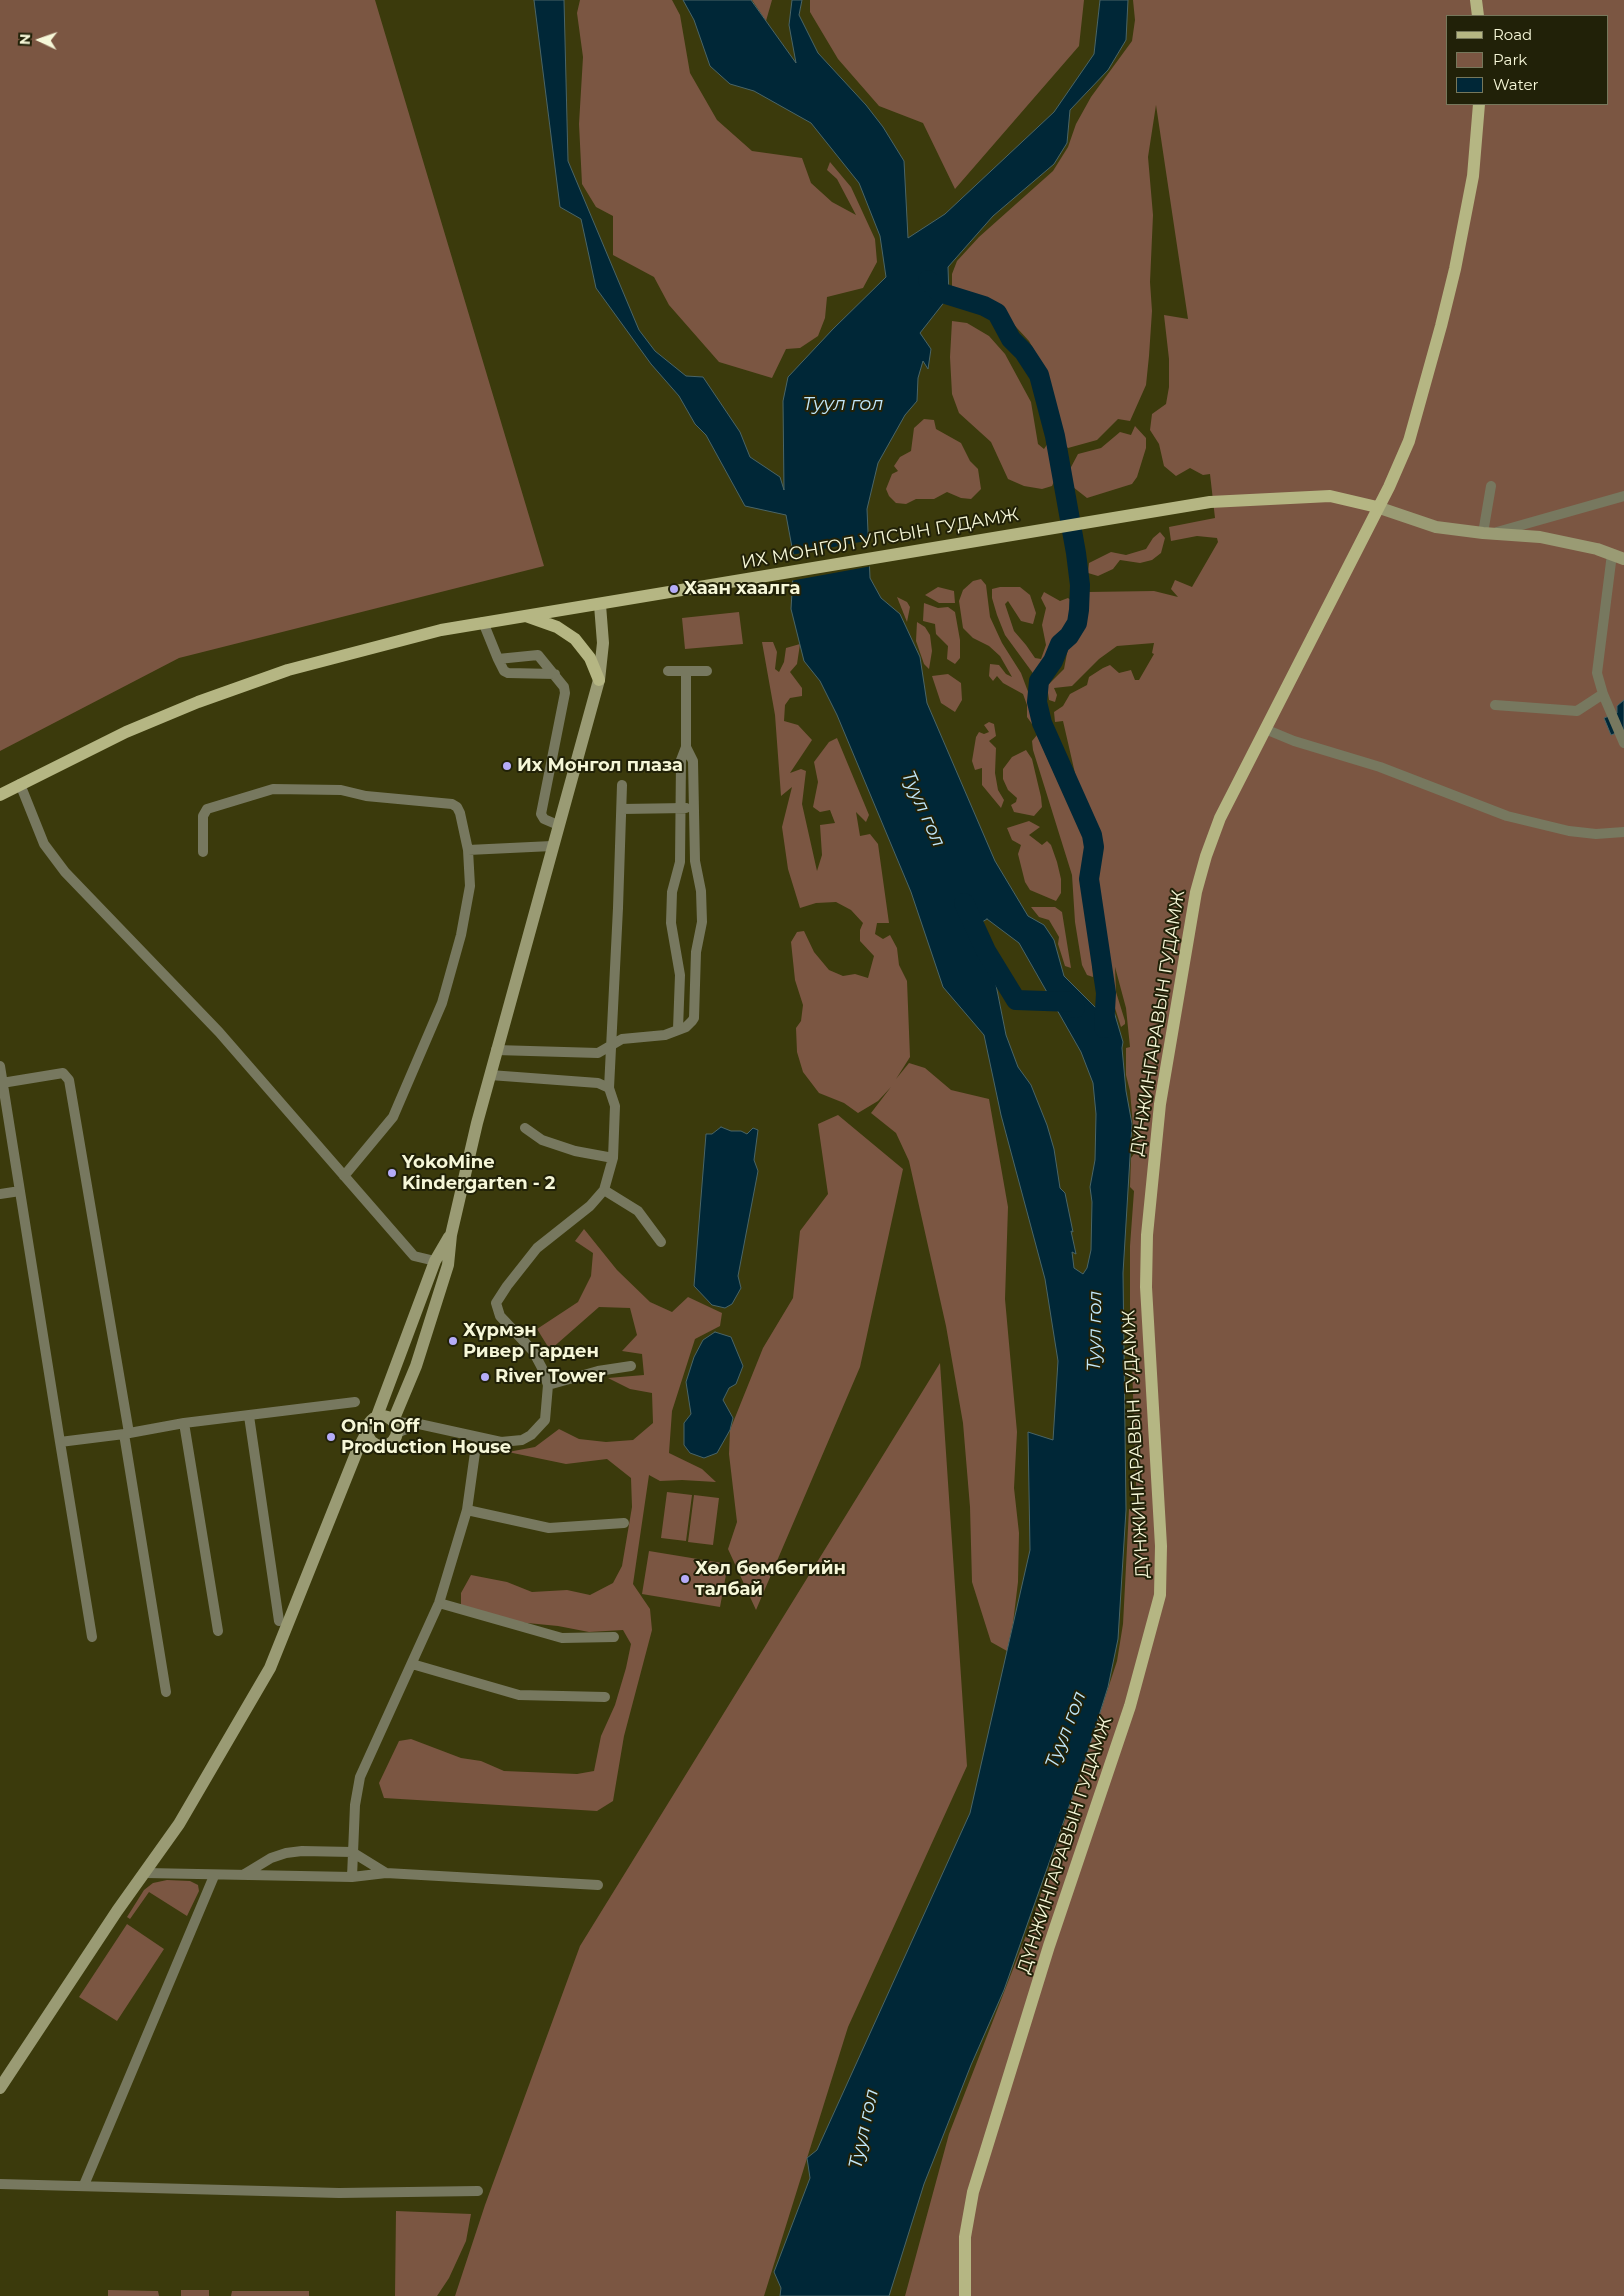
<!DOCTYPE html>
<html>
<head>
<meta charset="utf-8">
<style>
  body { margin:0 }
  #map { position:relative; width:1624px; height:2296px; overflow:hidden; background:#3b3a0c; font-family:Montserrat,sans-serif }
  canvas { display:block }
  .legend { position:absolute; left:1446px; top:15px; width:162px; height:90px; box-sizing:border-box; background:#212108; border:1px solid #76775b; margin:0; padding:6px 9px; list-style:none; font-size:15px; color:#f6f7d8 }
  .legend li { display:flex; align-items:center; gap:10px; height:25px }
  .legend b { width:25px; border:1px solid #76775b }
  .north { position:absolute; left:15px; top:15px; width:50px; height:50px; -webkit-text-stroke:4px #212108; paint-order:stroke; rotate:273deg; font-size:14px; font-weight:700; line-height:20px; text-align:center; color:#f6f7d8 }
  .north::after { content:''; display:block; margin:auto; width:18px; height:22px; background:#f6f7d8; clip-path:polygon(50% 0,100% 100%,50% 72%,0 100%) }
</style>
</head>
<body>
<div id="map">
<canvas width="1624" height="2296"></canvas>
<ul class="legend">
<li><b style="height:6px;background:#b5b683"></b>Road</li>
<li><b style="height:14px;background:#7b5642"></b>Park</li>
<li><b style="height:14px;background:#002737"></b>Water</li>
</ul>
<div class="north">N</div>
</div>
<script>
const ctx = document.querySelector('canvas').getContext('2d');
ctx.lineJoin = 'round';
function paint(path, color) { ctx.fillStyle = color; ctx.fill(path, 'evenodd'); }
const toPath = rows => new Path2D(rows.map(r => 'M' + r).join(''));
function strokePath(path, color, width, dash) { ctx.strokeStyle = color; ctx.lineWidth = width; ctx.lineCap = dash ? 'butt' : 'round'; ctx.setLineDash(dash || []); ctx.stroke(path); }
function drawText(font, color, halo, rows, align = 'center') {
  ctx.font = font + ' Montserrat,sans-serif'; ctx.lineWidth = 4; ctx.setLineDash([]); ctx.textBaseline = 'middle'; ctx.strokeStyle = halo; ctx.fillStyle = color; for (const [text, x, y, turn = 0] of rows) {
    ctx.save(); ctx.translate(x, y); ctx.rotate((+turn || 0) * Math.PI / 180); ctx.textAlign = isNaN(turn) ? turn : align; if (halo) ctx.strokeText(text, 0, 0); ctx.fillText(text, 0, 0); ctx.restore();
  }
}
paint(toPath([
  [0,0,375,0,544,566,179,658,0,751],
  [580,0,672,0,680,15,690,73,717,120,752,151,802,158,811,183,832,202,856,215,837,179,827,170,830,162,851,187,875,239,877,262,863,288,827,297,825,318,818,336,800,348,786,349,772,378,719,362,669,305,654,277,613,255,613,216,596,207,582,184,579,124,583,57,577,13],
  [752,0,772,0,766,21],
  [810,0,1084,0,1079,46,955,189,923,123,879,106,838,59,810,12],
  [1133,0,1624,0,1624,2296,905,2296,949,2134,1034,1915,1117,1661,1123,1624,1129,1509,1137,1511,1130,1305,1130,1246,1134,1191,1130,1187,1131,1158,1136,1151,1137,1140,1134,1137,1130,1091,1126,1075,1126,1048,1130,1047,1126,1008,1115,967,1116,992,1125,1021,1125,1024,1121,1027,1107,983,1095,881,1098,855,1097,840,1080,795,1063,721,1055,722,1054,712,1063,706,1070,694,1087,685,1089,677,1103,668,1110,665,1119,673,1131,670,1135,680,1139,680,1154,654,1152,653,1154,643,1117,646,1099,659,1072,686,1054,688,1057,695,1055,702,1049,700,1047,686,1064,669,1068,648,1084,616,1088,592,1154,591,1178,597,1171,589,1175,580,1192,587,1218,542,1217,538,1197,536,1171,541,1169,527,1215,518,1210,474,1203,475,1190,468,1176,476,1164,466,1159,444,1150,430,1152,414,1166,404,1169,387,1169,359,1164,315,1188,319,1156,105,1148,157,1153,215,1150,282,1152,311,1149,356,1146,385,1130,421,1118,419,1097,440,1068,448,1063,444,1049,377,1029,341,993,302,970,292,952,288,952,274,957,261,979,237,1053,171,1068,147,1076,124,1091,97,1132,41,1135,20],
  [1448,16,1608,16,1608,104,1448,104],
  [952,321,967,323,989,336,1005,354,1031,402,1038,444,1044,449,1050,440,1055,447,1056,477,1052,486,1042,489,1024,486,1008,479,991,442,959,413,952,394,950,357],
  [924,419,934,420,936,429,961,443,970,461,978,469,981,489,971,499,961,498,947,492,934,499,916,499,906,504,896,503,889,496,886,489,892,474,898,471,894,466,900,457,911,451,914,428],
  [1135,426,1146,438,1146,448,1137,477,1132,484,1087,498,1073,487,1070,469,1078,454,1101,448,1120,432,1131,435],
  [1160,532,1165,538,1161,553,1152,560,1140,563,1120,560,1113,569,1098,576,1088,573,1089,563,1111,552,1126,555,1146,549,1153,538],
  [981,579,986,585,990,617,1002,643,1021,673,1030,697,1036,715,1032,724,1027,717,1027,705,1023,694,1003,683,997,676,993,681,989,676,990,664,999,665,1006,674,1012,677,1000,656,989,646,973,638,963,628,959,601,963,590,973,581],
  [938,587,954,591,955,603,939,603,925,595],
  [1000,587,1020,587,1030,595,1036,613,1033,624,1021,621,1008,601,1005,604,1014,631,1026,645,1035,658,1041,659,1046,645,1042,625,1046,608,1041,598,1044,592,1060,601,1068,598,1072,601,1071,616,1056,645,1035,676,1005,635,997,615,992,598,992,589],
  [897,597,907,602,910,607,907,622],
  [924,603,938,608,948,607,955,612,960,640,960,658,955,664,947,659,948,646,936,634,935,624,923,621],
  [739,612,743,644,685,649,682,618],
  [917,622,925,627,930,635,932,651,929,669,924,664,916,641],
  [762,642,773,642,777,652,775,669,779,672,784,662,786,648,800,644,797,664,790,672,802,688,802,696,790,698,785,705,784,721,798,725,812,740,790,773,801,769,806,771,802,804,817,871,822,855,820,825,835,823,830,810,820,812,813,807,818,782,814,762,829,742,837,738,869,815,866,822,856,812,860,836,870,834,878,844,889,923,877,923,875,934,883,939,890,935,897,948,899,965,907,981,910,1057,896,1079,909,1063,925,1068,951,1090,989,1099,1008,1207,1005,1299,1017,1432,1014,1488,1019,1533,1018,1582,1013,1623,1007,1651,991,1642,972,1582,970,1507,963,1423,946,1326,909,1161,896,1133,871,1113,891,1087,878,1101,858,1113,844,1103,819,1093,803,1072,797,1052,796,1028,801,1021,803,1005,795,980,791,942,797,932,804,931,814,952,829,970,843,976,855,974,868,978,874,956,860,941,860,930,863,923,851,910,836,902,816,903,800,908,788,869,782,827,792,787,781,796,775,715],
  [948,674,961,683,962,700,955,712,941,703,932,676],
  [989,722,994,724,996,736,989,741,996,748,995,773,998,790,1004,800,1001,808,982,785,982,768,975,770,972,761,976,737,979,732,984,734,989,732,984,725],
  [1037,735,1065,797,1080,818,1087,836,1088,855,1082,869,1083,895,1090,930,1093,977,1087,975,1082,965,1075,922,1072,875,1033,750,1032,741],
  [1026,750,1032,759,1041,797,1042,807,1034,816,1014,812,1011,805,1016,802,1017,798,1008,790,1003,779,1003,769,1012,757],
  [1029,821,1040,827,1029,835,1042,845,1047,841,1051,845,1057,862,1061,879,1061,893,1056,901,1030,890,1025,882,1018,854,1021,845,1012,840,1007,828],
  [1031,907,1055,907,1062,912,1071,968,1065,966,1058,944,1059,937,1049,920,1039,917],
  [838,1115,903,1169,860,1367,756,1610,728,1549,737,1522,729,1454,730,1430,763,1348,793,1298,800,1231,828,1194,818,1124],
  [584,1229,617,1270,650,1302,672,1312,688,1297,722,1313,720,1326,695,1339,672,1411,669,1453,702,1469,716,1482,682,1480,660,1481,649,1475,633,1584,650,1609,652,1630,624,1736,613,1801,597,1811,384,1798,379,1783,399,1741,411,1739,461,1758,481,1761,504,1771,577,1774,594,1771,601,1736,615,1705,626,1668,631,1644,623,1630,589,1632,558,1626,517,1622,461,1605,461,1593,471,1575,507,1582,532,1592,567,1590,590,1595,613,1583,622,1566,632,1507,631,1478,607,1459,566,1464,508,1452,535,1447,559,1429,579,1439,606,1442,633,1440,653,1423,652,1393,630,1389,608,1378,644,1375,642,1354,622,1351,637,1335,630,1308,599,1307,550,1350,537,1329,578,1302,591,1276,593,1253,575,1241],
  [940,1363,967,1766,848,2027,764,2296,455,2296,485,2205,580,1946],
  [667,1492,692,1495,686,1541,661,1538],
  [694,1495,719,1498,713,1545,688,1542],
  [649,1551,728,1564,720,1607,642,1594],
  [167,1880,190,1881,198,1885,199,1891,187,1916,149,1892,130,1919,127,1917,144,1890,153,1883],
  [127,1924,164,1949,117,2021,79,1997],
  [396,2211,471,2214,466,2241,449,2278,437,2296,395,2296],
  [108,2290,158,2291,159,2296,108,2296],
  [181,2290,209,2290,209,2296,181,2296],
  [232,2291,309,2291,309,2296,231,2296]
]), '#7b5642');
const water = toPath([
  [534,0,564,0,568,161,639,330,655,351,686,376,703,377,740,432,750,457,780,477,784,490,783,401,788,377,833,329,886,277,880,236,859,183,811,123,754,91,730,84,710,66,694,20,683,0,751,0,796,63,789,25,792,0,802,0,799,15,818,53,866,105,883,127,904,161,908,238,945,214,1054,112,1094,54,1100,0,1128,0,1126,40,1108,70,1070,110,1067,143,1054,164,993,216,948,267,949,296,920,333,931,349,928,369,923,361,918,378,917,401,905,415,878,463,867,509,870,578,881,598,900,614,920,657,927,703,995,861,1028,916,1044,925,1054,940,1064,976,1101,1013,1102,1003,1110,998,1123,1042,1122,1048,1126,1091,1132,1124,1123,1273,1126,1510,1118,1639,1108,1687,1082,1770,1004,1990,971,2065,924,2184,889,2296,780,2296,781,2288,774,2272,810,2178,807,2158,817,2150,970,1813,1030,1550,1028,1432,1053,1440,1058,1361,1045,1279,1001,1115,984,1035,943,987,911,892,837,715,820,681,804,661,791,609,794,558,786,515,745,506,706,435,695,424,679,396,651,364,596,288,581,219,560,207,534,0],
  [987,919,1019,943,1081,1052,1093,1083,1096,1114,1095,1160,1090,1187,1092,1202,1091,1250,1087,1268,1083,1274,1074,1268,1072,1252,1076,1254,1071,1231,1073,1232,1065,1193,1060,1188,1054,1149,1047,1125,1031,1085,1018,1067,1006,1035,995,980,971,929,987,919],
  [1624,700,1624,730,1611,735,1604,718,1617,713,1617,706,1624,700],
  [721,1127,731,1131,741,1131,747,1134,753,1128,758,1130,754,1160,758,1171,738,1276,741,1288,732,1304,725,1308,712,1305,694,1286,706,1134,712,1134,721,1127],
  [715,1332,731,1337,743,1366,736,1384,729,1388,723,1400,733,1418,730,1430,717,1453,704,1458,690,1453,684,1445,684,1423,691,1414,686,1382,694,1357,703,1340,715,1332]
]);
paint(water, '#002737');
strokePath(water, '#4a6567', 1);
paint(toPath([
  [871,540,872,566,790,581,791,555]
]), '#3b3a0c');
strokePath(toPath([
  [928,280,939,292,984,306,997,313,1011,339,1024,352,1039,375,1055,436,1076,553,1080,585,1079,610,1077,623,1069,636,1060,644,1053,661,1039,681,1037,702,1042,723,1092,835,1094,847,1089,879,1106,993,1104,1028],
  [964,903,986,951,1016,1000,1073,1002,1075,1008]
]), '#002737', 20);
strokePath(toPath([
  [1497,532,1624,496],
  [1483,533,1491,486],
  [1612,554,1597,673,1603,694,1624,743],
  [483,622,498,659,538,655,564,687,565,693,541,814,544,819,558,825],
  [498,659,504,671,508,673,555,674],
  [668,671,707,671],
  [1495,705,1577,711,1603,694],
  [1265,729,1294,741,1380,767,1507,816,1569,831,1596,834,1624,832],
  [20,784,44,844,65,872,219,1032,414,1256,435,1261],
  [622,809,686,808],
  [203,852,203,816,207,809,273,789,341,790,366,796,452,804,457,807,460,813,468,850],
  [678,1029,680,975,671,923,672,892,680,862,681,760,686,747,686,671],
  [496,1050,598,1053,622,1039,665,1035,686,1027,692,1021,694,1018,696,952,702,922,701,891,695,861,693,761,686,747],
  [0,1066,60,1442],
  [490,1075,598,1083,609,1088],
  [2,1083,63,1073,69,1080,129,1433],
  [525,1128,542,1140,575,1151,613,1158],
  [344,1176,393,1117,442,1003,461,935,470,886,468,850,552,846],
  [604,1190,638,1211,661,1242],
  [0,1194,20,1191],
  [548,1385,598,1371,631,1366],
  [249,1416,279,1621],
  [395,1422,419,1424,501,1442,522,1440,531,1435,545,1420,548,1385,542,1368,533,1351,500,1316,496,1303,507,1286,537,1248,590,1206,604,1190,613,1158,615,1106,609,1088,618,908,622,785],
  [184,1423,218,1631],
  [397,1433,416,1425],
  [124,1434,166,1692],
  [467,1510,549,1528,624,1523],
  [439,1603,562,1638,614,1637],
  [92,1637,60,1442,124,1434,184,1423,355,1402],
  [412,1664,519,1695,605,1697],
  [146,1873,352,1877,386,1873,598,1885],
  [243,1875,271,1858,286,1853,302,1851,352,1852,386,1873],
  [352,1877,355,1805,360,1777,439,1603,467,1510,477,1438],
  [0,2184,339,2193,478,2191],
  [84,2185,214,1876]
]), '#77785f', 10);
strokePath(toPath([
  [1377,507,1436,527,1483,533,1540,537,1597,549,1624,559],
  '367 1431a15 15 0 1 1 30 0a15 15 0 1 1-30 0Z',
  [377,1416,435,1261,449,1237],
  [393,1421,416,1366,448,1265,451,1235,477,1123,599,680,603,643,600,605],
  [0,2088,117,1911,179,1824,270,1668,357,1451,367,1432]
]), '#9a9b74', 12);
strokePath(toPath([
  [1476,0,1478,16],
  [526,616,557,627,575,639,590,658,599,680],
  [0,795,126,732,198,702,288,670,441,630,1210,502,1330,496,1377,507],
  [965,2296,965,2237,973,2192,1049,1946,1130,1706,1160,1595,1161,1546,1146,1287,1147,1235,1160,1104,1196,892,1206,856,1220,818,1389,487,1409,441,1441,326,1455,269,1473,176,1479,104]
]), '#b5b683', 12);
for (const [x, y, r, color] of [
  [674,589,5,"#b5acf8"],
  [507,766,5,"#b5acf8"],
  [392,1173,5,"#b5acf8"],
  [453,1341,5,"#b5acf8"],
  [485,1377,5,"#b5acf8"],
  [331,1437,5,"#b5acf8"],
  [685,1579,5,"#b5acf8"]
]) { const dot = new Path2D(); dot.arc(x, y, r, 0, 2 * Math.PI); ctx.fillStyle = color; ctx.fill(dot); strokePath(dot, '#212108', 2); }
drawText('18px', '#f6f7d8', '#212108', [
  ["ИХ МОНГОЛ УЛСЫН ГУДАМЖ",880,539,-10],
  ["ДҮНЖИНГАРАВЫН ГУДАМЖ",1158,1023,-81],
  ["ДҮНЖИНГАРАВЫН ГУДАМЖ",1136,1444,-93],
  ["ДҮНЖИНГАРАВЫН ГУДАМЖ",1065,1845,-72]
]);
drawText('bold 18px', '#f6f7d8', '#212108', [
  ["Хаан хаалга",684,589],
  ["Их Монгол плаза",517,766],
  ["YokoMine",402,1163],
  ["Kindergarten - 2",402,1184],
  ["Хүрмэн",463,1331],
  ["Ривер Гарден",463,1352],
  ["River Tower",495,1377],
  ["On'n Off",341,1427],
  ["Production House",341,1448],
  ["Хөл бөмбөгийн",695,1569],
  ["талбай",695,1590]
], 'left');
drawText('italic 19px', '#c2e8fb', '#212108', [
  ["Туул гол",843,404],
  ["Туул гол",923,809,66],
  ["Туул гол",1095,1331,-89],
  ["Туул гол",1066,1730,-69],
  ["Туул гол",864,2129,-78]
]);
</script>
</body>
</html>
